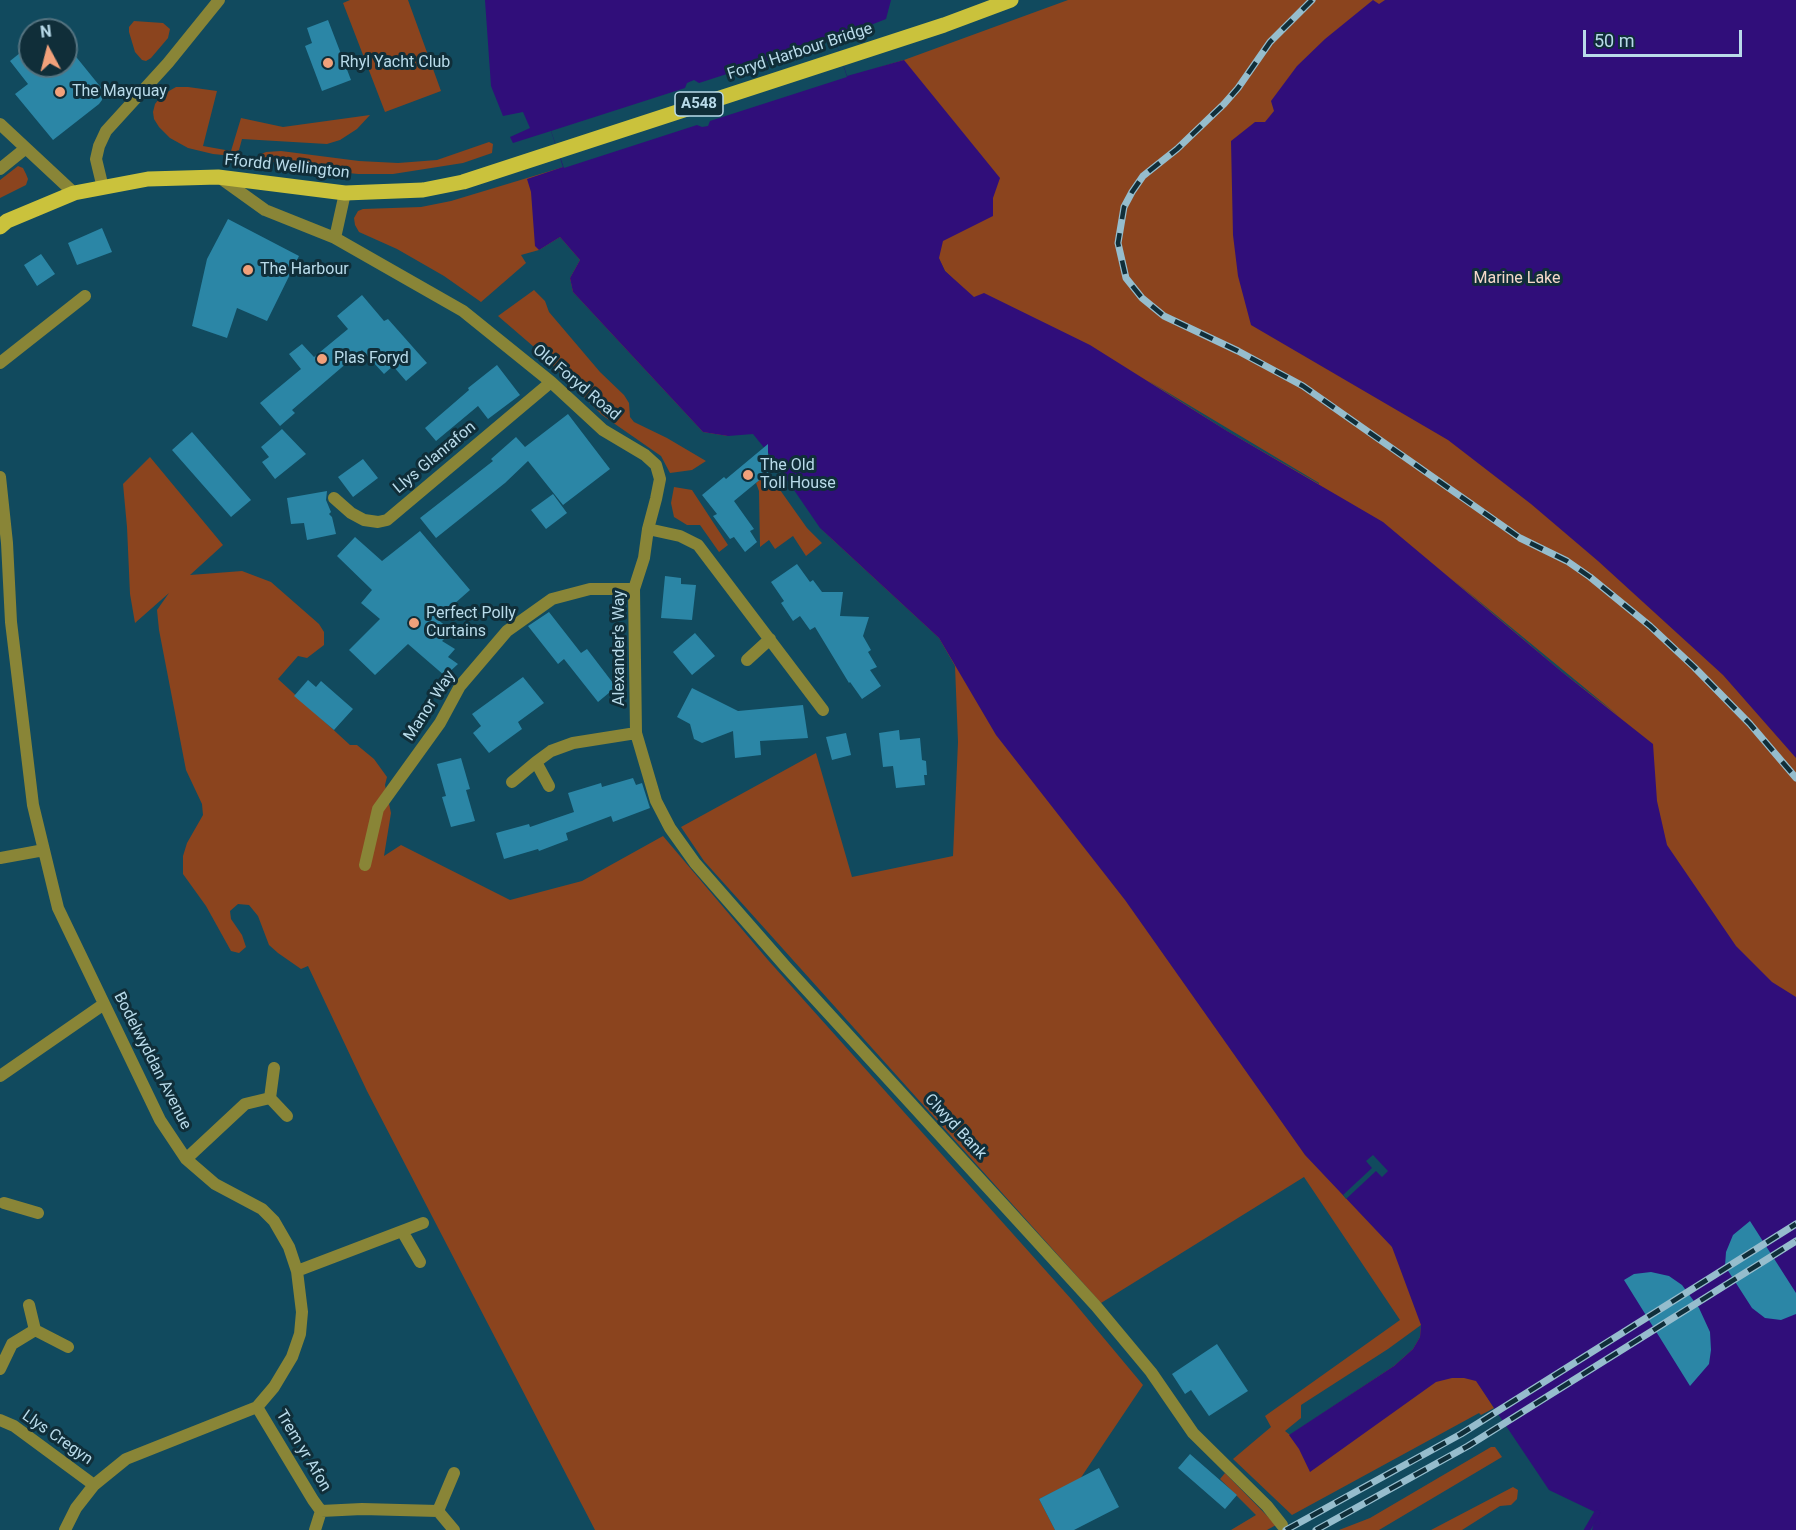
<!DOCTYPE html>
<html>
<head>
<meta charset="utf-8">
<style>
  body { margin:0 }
  #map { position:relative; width:1796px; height:1530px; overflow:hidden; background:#114a5e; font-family:Roboto,sans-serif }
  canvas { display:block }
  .north { position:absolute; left:18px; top:18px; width:60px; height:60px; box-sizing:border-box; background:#102e39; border:2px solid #547380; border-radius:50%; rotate:353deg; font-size:16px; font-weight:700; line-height:24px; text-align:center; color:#b9dbea }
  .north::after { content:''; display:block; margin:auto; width:21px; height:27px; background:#f1a17b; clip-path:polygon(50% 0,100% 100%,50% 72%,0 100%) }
  .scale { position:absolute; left:1583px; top:30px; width:159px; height:27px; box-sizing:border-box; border:3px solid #b9dbea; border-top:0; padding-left:8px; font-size:18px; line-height:21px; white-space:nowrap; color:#b9dbea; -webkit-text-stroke:4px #102e39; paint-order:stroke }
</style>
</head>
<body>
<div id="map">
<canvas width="1796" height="1530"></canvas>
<div class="north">N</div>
<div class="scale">50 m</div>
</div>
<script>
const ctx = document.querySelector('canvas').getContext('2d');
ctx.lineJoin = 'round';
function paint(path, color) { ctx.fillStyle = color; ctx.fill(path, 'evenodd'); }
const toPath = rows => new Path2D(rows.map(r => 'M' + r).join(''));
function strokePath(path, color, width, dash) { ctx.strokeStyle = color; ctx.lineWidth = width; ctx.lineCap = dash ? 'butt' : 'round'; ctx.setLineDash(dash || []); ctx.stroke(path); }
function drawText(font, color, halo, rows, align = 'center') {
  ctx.font = font + ' Roboto,sans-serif'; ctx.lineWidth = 6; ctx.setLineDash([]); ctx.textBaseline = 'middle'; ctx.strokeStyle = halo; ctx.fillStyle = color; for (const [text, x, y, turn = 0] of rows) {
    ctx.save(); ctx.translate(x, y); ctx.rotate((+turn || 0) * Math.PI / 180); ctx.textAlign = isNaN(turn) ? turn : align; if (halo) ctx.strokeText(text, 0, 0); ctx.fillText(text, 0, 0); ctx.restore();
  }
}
paint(toPath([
  [350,0,408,0,441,91,385,112,343,3],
  [1068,0,1796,0,1796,1105,945,271,847,77,904,60],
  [1147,380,1319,483,1319,484,1227,431],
  [1451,578,1619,716,1562,672],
  [134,21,163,23,170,29,168,38,151,58,146,61,142,60,135,52,129,32,129,27],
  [176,87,188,87,217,91,203,146,231,151,241,118,283,127,370,115,357,129,340,140,327,144,242,139,239,150,233,156,213,154,188,148,170,138,159,127,154,119,153,112,155,104,162,95],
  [489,142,493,144,492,153,463,163,393,174,358,174,318,170,257,159,259,155,266,152,281,151,359,161,398,163,437,160],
  [590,159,728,436,703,432,573,292,570,278,580,260,560,237,539,250,521,255,526,263,481,302,444,276,397,249,359,232,355,225,354,218,358,211,363,209,421,207,451,201],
  [18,166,23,168,26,174,28,179,26,185,0,198,0,180],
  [534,290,545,301,549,312,600,372,624,395,629,403,630,417,634,422,667,438,706,461,692,470,670,473,661,456,602,415,534,347,498,316],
  [150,457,223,545,190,575,242,571,271,582,319,624,324,632,324,645,307,658,298,656,278,679,350,745,357,745,374,759,387,777,385,785,391,813,384,856,401,845,510,900,582,881,663,836,768,960,1072,1300,1143,1385,1080,1479,1039,1499,1055,1530,595,1530,367,1091,308,966,301,969,278,953,269,945,258,916,249,905,238,904,230,911,231,919,242,935,246,947,239,953,231,951,206,906,183,874,183,856,187,843,203,815,202,804,186,770,159,630,157,610,169,593,135,623,130,594,127,527,123,484],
  [768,473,807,528,822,543,806,556,793,536,775,549,769,540,760,547,759,491,756,483],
  [674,487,692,490,728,545,719,552,700,525,687,525,674,517,671,503],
  [820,528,1076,747,1494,1408,1481,1415,1479,1413,1292,1515,1233,1459,1271,1427,1265,1416,1400,1320,1304,1177,1101,1303,704,861,681,827,816,753,852,877,953,856,958,742,955,666,939,638],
  [1421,1325,1420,1337,1413,1349,1394,1366,1290,1435,1285,1431,1301,1418,1301,1405,1388,1349],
  [1491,1447,1495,1447,1502,1457,1379,1530,1339,1530,1370,1518],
  [1225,1473,1276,1525,1267,1530,1231,1530,1256,1515,1220,1479],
  [1513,1487,1518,1490,1517,1499,1511,1505,1500,1506,1462,1530,1431,1530]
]), '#8b441e');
paint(toPath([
  [485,0,891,0,886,19,835,39,847,76,904,60,1000,178,993,198,993,216,943,241,939,258,945,271,974,297,984,293,1090,345,1227,431,1383,522,1562,672,1653,744,1657,801,1667,845,1736,946,1772,982,1796,997,1796,1530,1592,1530,1597,1513,1549,1490,1476,1381,1464,1378,1452,1378,1436,1382,1310,1472,1299,1449,1289,1435,1394,1366,1413,1349,1420,1337,1421,1325,1392,1247,1305,1155,1125,900,996,735,939,638,820,528,770,455,753,434,728,436,703,432,573,292,570,278,580,260,560,237,539,250,535,246,531,192,527,179,563,167,551,131,513,143,510,137,530,128,523,112,503,116,491,86],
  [1373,0,1379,4,1385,0,1796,0,1796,758,1723,675,1598,561,1531,504,1448,440,1251,325,1238,276,1233,235,1231,141,1255,122,1265,122,1274,111,1271,101,1297,66,1325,39]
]), '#300e7a');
paint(toPath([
  [835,39,847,77,710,121,708,126,702,127,697,125,564,168,551,131,685,88,687,83,694,80,699,83],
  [1373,1155,1388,1171,1382,1177,1376,1171,1346,1199,1343,1195,1372,1168,1366,1161]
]), '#114a5e');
strokePath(toPath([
  [1587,1530,1597,1513]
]), '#300e7a', 6);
paint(toPath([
  [328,20,351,80,322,91,305,46,312,43,307,28],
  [30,45,30,66,66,66,66,58,73,53,103,90,102,100,99,104,53,140,15,94,28,84,10,61],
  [228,219,299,256,267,321,237,308,227,338,192,326,207,259],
  [102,228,112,252,77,265,68,243],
  [41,254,55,274,37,286,24,265],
  [362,295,384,321,388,319,427,363,406,381,393,366,384,374,362,350,292,410,295,413,280,426,260,403,301,369,289,354,302,344,314,357,348,329,337,316],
  [497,365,520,395,488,419,478,406,436,441,425,428,469,390,468,388],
  [568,414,610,469,563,505,528,461,505,483,436,538,420,518,493,461,491,459,516,437,525,447],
  [282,429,306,454,275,479,262,462,269,457,261,447],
  [192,432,251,500,231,517,172,450],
  [768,444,768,473,734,501,754,529,750,531,757,542,745,552,734,537,730,539,713,516,717,514,702,495,724,477,726,479],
  [363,459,378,478,353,497,338,477],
  [327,491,326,500,331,512,329,514,332,517,336,534,307,540,304,523,291,524,287,498],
  [553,494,567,513,546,529,531,510],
  [420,531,470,590,437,619,452,631,442,641,455,649,448,657,458,664,445,676,408,644,375,675,349,650,380,619,361,603,372,590,337,556,355,537,382,561],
  [797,564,810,582,813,580,822,592,843,592,840,616,869,617,863,636,871,650,868,652,877,667,870,670,881,686,862,699,850,682,849,683,815,627,810,630,800,616,793,621,781,603,784,601,771,582],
  [665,576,681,578,681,584,696,585,692,620,661,618],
  [549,612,581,653,587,649,616,687,598,702,564,659,558,664,528,626],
  [695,633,715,656,692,675,673,652],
  [523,677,544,703,518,722,522,729,489,753,473,733,481,726,472,714],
  [308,680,316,687,321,681,353,709,334,730,294,696],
  [692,688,738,711,803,705,808,738,760,741,761,755,735,758,733,731,702,743,694,739,690,724,677,717],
  [899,730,900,740,920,738,922,760,926,761,927,775,924,775,925,785,896,788,893,766,883,767,879,733],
  [846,733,851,755,832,760,826,737],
  [461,758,470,789,466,790,475,821,451,827,442,797,446,796,437,764],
  [633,778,636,785,642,783,650,808,613,822,611,816,566,833,568,840,539,851,538,849,504,859,496,833,529,824,530,827,574,812,568,793,601,783,602,787],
  [1750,1221,1796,1293,1796,1314,1781,1320,1765,1318,1752,1308,1725,1266,1726,1252,1733,1235],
  [1651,1272,1669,1276,1682,1285,1699,1308,1710,1332,1711,1350,1709,1364,1690,1386,1624,1280,1634,1274],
  [1217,1344,1248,1391,1209,1416,1191,1390,1185,1394,1172,1374],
  [1190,1454,1237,1495,1225,1509,1178,1468],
  [1099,1468,1119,1507,1074,1530,1055,1530,1039,1499]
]), '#2b86a6');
strokePath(toPath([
  [0,124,74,193],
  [0,169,26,148],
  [219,177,265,210,335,238,463,311,551,382,603,430,645,455,656,465,660,479,656,499,648,529,644,558,634,589,636,733,656,801,670,828,695,863,786,967,1096,1306,1151,1372,1193,1433,1267,1506,1282,1525],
  [103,188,96,159,99,146,106,131,168,63,219,0],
  [335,238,345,193],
  [0,363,85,296],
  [0,477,7,543,11,622,33,805,58,908,160,1120,186,1159,215,1184,262,1209,274,1221,289,1247,297,1271,302,1312,300,1334,292,1357,274,1387,257,1407,126,1459,94,1485,76,1508,65,1530],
  [334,498,351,513,364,520,378,522,387,520,551,382],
  [648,529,680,536,698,545,823,710],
  [747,660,770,639],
  [512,782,536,762],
  [549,786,536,762,551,751,573,743,636,733],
  [0,858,44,850],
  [365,865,378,809,440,723,460,686,507,631,552,599,590,589,634,589],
  [0,1076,104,1004],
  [270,1098,287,1116],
  [186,1159,245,1104,270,1098,274,1068],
  [4,1203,38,1213],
  [402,1231,423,1223],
  [297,1271,402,1231,420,1262],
  [29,1305,35,1330],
  [35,1330,68,1347],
  [0,1369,12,1344,35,1330],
  [257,1407,313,1500,321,1511],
  [0,1420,14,1426,94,1485],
  [438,1511,454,1473],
  [315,1530,321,1511,362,1509,438,1511,454,1530]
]), '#898537', 12);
strokePath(toPath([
  [0,227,7,221,74,193,148,179,218,177,345,193,423,190,463,182,944,25,1011,0]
]), '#cac23c', 15);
strokePath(toPath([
  [1312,0,1270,42,1238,88,1224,104,1177,149,1143,176,1132,192,1124,207,1118,243,1126,278,1142,298,1164,316,1238,351,1303,386,1520,538,1567,561,1590,577,1650,626,1694,667,1750,724,1796,778]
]), '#96bdcd', 1.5);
const rail = toPath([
  [1312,0,1270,42,1238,88,1224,104,1177,149,1143,176,1132,192,1124,207,1118,243,1126,278,1142,298,1164,316,1238,351,1303,386,1520,538,1567,561,1590,577,1650,626,1694,667,1750,724,1796,778],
  [1286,1530,1461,1434,1796,1224],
  [1316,1530,1468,1446,1796,1241]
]);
strokePath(rail, '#96bdcd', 7);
strokePath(rail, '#102e39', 4.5, [14]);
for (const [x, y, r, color] of [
  [328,63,6,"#f1a17b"],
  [60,92,6,"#f1a17b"],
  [248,270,6,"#f1a17b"],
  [322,359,6,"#f1a17b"],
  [748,475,6,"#f1a17b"],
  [414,623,6,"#f1a17b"]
]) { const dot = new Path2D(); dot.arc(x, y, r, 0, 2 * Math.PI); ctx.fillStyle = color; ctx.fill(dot); strokePath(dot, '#102e39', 2); }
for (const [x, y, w] of [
  [699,104,48]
]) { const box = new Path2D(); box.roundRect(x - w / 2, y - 12, w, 24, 4.5); ctx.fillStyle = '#102e39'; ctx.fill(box); strokePath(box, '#b9dbea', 1.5); }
drawText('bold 15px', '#b9dbea', null, [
  ["A548",699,104]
]);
drawText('16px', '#b9dbea', '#102e39', [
  ["Foryd Harbour Bridge",800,52,-18],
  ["Ffordd Wellington",287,167,6],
  ["Old Foryd Road",576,383,40],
  ["Llys Glanrafon",435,458,-40],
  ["Alexander's Way",620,648,-90],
  ["Manor Way",430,706,-57],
  ["Bodelwyddan Avenue",152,1061,63],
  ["Clwyd Bank",955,1127,47],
  ["Llys Cregyn",57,1438,35],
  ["Trem yr Afon",303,1451,59]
]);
drawText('16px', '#b9dbea', '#102e39', [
  ["Rhyl Yacht Club",340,63],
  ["The Mayquay",72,92],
  ["The Harbour",260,270],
  ["Plas Foryd",334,359],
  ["The Old",760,466],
  ["Toll House",760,484],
  ["Perfect Polly",426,614],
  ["Curtains",426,632]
], 'left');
drawText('16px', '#f5d8ca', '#102e39', [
  ["Marine Lake",1517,279]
]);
</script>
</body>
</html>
